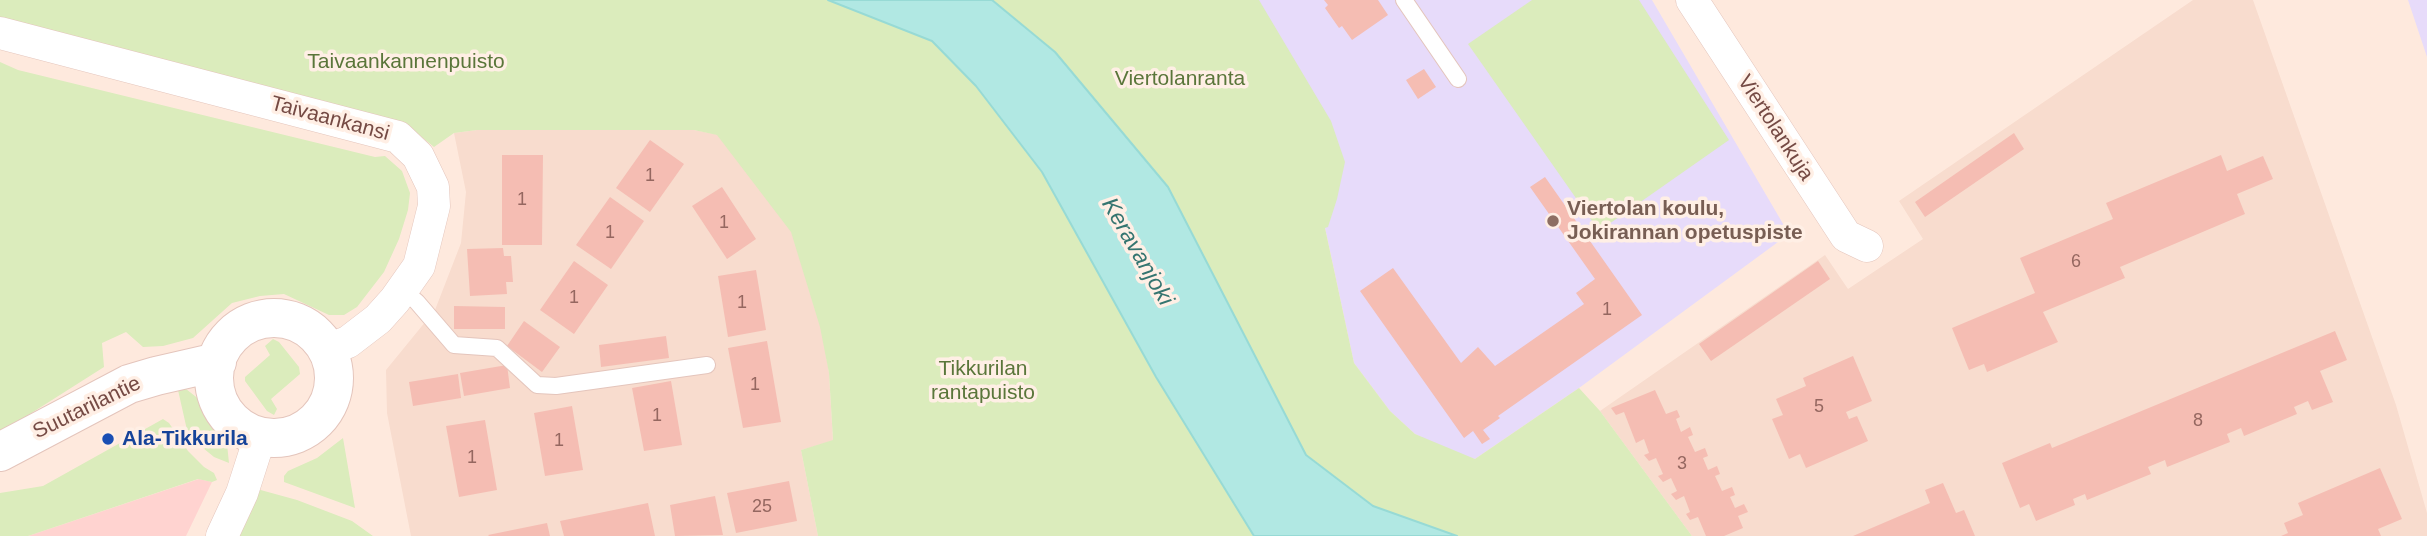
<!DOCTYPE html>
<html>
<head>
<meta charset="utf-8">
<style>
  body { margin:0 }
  canvas { display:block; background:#fee9dd }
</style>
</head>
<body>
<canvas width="2427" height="536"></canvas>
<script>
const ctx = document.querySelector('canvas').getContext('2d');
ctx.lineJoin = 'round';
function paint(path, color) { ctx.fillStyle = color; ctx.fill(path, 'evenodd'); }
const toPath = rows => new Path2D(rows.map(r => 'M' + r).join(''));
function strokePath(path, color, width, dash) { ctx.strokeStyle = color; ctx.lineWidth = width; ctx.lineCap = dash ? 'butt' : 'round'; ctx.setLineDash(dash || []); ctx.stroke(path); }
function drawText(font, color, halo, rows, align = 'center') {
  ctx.font = font + ' Arial,sans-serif'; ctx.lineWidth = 7; ctx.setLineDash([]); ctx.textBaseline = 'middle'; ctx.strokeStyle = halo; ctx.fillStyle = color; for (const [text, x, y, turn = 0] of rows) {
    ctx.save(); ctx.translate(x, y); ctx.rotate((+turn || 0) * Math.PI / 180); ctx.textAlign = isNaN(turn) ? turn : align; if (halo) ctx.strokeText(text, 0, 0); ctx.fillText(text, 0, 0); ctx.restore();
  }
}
paint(toPath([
  [2193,0,2253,0,2396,405,2427,513,2427,536,1692,536,1600,411,1825,255,1848,289,1923,239,1899,201],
  [477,130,694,130,764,144,809,248,829,373,833,441,801,450,818,536,411,536,387,413,386,370,435,310,461,243,466,192,454,133]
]), '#f8dcce');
paint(toPath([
  [199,479,212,482,186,536,28,536]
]), '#ffd3d0');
paint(toPath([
  [1233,0,1652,0,1789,234,1579,388,1475,459,1446,449,1415,434,1390,411,1354,363,1321,209],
  [2408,0,2427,0,2427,57]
]), '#e7dbfa');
paint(toPath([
  [0,0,828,0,932,41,976,86,1042,172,1156,377,1254,536,818,536,801,450,833,440,829,373,820,327,791,232,717,135,694,130,477,130,454,133,434,147,413,130,0,19],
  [992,0,1259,0,1331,121,1345,162,1337,199,1328,227,1325,228,1354,363,1390,411,1415,434,1475,459,1579,388,1600,411,1692,536,1457,536,1373,506,1306,455,1168,187,1055,52],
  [1532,0,1639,0,1729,140,1599,231,1468,44],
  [0,62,18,70,375,157,385,156,402,171,410,193,408,210,399,239,384,272,357,307,344,315,329,315,284,294,260,296,232,303,193,338,163,346,143,347,126,332,102,343,104,367,0,433],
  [273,339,279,342,299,367,300,374,271,399,277,409,274,415,267,411,245,381,245,377,270,355,265,346],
  [186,389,200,400,221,433,227,444,229,463,214,457,203,448,187,430,178,390],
  [163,419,169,423,188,451,204,467,214,473,217,480,212,482,198,479,28,536,0,536,0,493,43,486],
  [343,438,355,508,284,482,284,476,288,471,317,458],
  [257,489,297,500,352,521,373,536,235,536]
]), '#dbecbc');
const water = toPath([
  [828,0,992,0,1055,52,1168,187,1306,455,1373,506,1457,536,1254,536,1156,377,1042,172,976,86,932,41,828,0]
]);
paint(water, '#b1e8e3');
strokePath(water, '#97dad5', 2);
paint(toPath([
  [1324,0,1378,0,1388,15,1352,40,1342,26,1339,28,1325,8,1328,5],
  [1424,69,1436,87,1418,99,1406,80],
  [2014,133,2024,149,1925,217,1915,202],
  [650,140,684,164,650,212,616,188],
  [502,155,543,155,542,245,502,245],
  [2221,155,2227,171,2263,156,2273,179,2237,194,2245,214,2120,267,2125,278,2043,312,2058,342,1987,372,1984,364,1969,370,1952,328,2035,293,2020,258,2113,219,2106,203],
  [1545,177,1642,315,1498,416,1500,418,1483,430,1490,439,1482,444,1473,431,1464,438,1360,291,1393,268,1461,363,1478,347,1495,366,1584,304,1576,293,1595,279,1530,187],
  [722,187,756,239,727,259,692,206],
  [610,197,644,221,611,269,576,245],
  [503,248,504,256,511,256,513,282,506,282,507,294,470,296,467,249],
  [574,261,608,285,574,334,540,310],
  [1818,261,1830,279,1711,361,1699,344],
  [756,270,766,330,728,337,718,276],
  [454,306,505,307,505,329,454,329],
  [524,321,560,347,542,372,507,346],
  [2335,331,2347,360,2320,371,2333,402,2312,410,2308,401,2294,407,2297,414,2244,436,2241,428,2227,434,2230,442,2167,467,2165,460,2148,467,2151,474,2087,500,2085,494,2073,499,2075,505,2036,521,2029,504,2020,508,2002,463,2050,443,2052,448],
  [666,336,669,358,601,367,599,345],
  [767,341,781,422,743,428,728,348],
  [1853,356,1872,401,1846,412,1849,419,1857,416,1868,441,1806,468,1800,454,1789,459,1772,419,1783,415,1776,399,1806,386,1803,378],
  [507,365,510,388,464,396,460,373],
  [458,374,461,398,413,406,409,382],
  [671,381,682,445,644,451,632,388],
  [1655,390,1666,414,1677,410,1680,417,1676,419,1681,432,1690,427,1693,435,1688,437,1695,452,1705,448,1708,456,1703,458,1708,470,1717,466,1720,474,1715,476,1722,491,1732,487,1735,495,1730,497,1735,508,1744,504,1748,512,1738,516,1743,528,1724,536,1706,536,1698,517,1690,520,1686,514,1690,512,1684,496,1676,500,1671,494,1677,491,1671,478,1663,482,1658,476,1663,474,1656,458,1649,461,1644,455,1649,453,1644,439,1636,443,1624,412,1616,415,1611,408],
  [572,406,583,470,545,476,534,413],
  [485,420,497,490,459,497,446,426],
  [2380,468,2402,519,2378,529,2381,536,2281,536,2288,533,2284,523,2303,515,2298,503],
  [789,481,797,521,736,533,727,493],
  [1943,483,1956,513,1964,510,1975,536,1853,536,1930,503,1925,490],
  [715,496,723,535,675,536,670,505],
  [648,503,655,536,564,536,560,521],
  [547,523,550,536,489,536,488,535]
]), '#f5bdb3');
const service = toPath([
  [1404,0,1458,79],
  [403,290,417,302,454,345,497,348,537,385,556,386,707,365]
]);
const minor = toPath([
  [1692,0,1846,236,1867,246],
  [0,33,398,137,418,156,433,187,434,206,419,266,395,300,378,319,348,342,327,350],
  [222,536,242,493,260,437]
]);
const tertiary = toPath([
  '214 378a60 60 0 1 1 120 0a60 60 0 1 1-120 0Z',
  [0,452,129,384,156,376,217,362]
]);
strokePath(service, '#e4c5bc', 18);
strokePath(minor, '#e4c5bc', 33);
strokePath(tertiary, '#e4c5bc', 40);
strokePath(service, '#fff', 16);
strokePath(minor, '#fff', 32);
strokePath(tertiary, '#fff', 38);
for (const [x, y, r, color] of [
  [1553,221,7,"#8d6e63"],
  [108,439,7,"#1a4fb4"]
]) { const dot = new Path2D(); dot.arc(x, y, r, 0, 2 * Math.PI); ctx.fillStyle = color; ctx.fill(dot); strokePath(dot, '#ffefe5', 2.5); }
drawText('18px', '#956760', null, [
  ["1",650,176],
  ["1",522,200],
  ["1",724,223],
  ["1",610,233],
  ["6",2076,262],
  ["1",574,298],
  ["1",742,303],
  ["1",1607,310],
  ["1",755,385],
  ["5",1819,407],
  ["1",657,416],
  ["8",2198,421],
  ["1",559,441],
  ["1",472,458],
  ["3",1682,464],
  ["25",762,507]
]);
drawText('21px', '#5a763a', '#ffefe5', [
  ["Taivaankannenpuisto",406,62],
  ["Viertolanranta",1180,79],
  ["Tikkurilan",983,369],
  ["rantapuisto",983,393]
]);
drawText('21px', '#754a44', '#ffefe5', [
  ["Taivaankansi",330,119,15],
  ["Viertolankuja",1775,128,57],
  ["Suutarilantie",87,408,-26]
]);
drawText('bold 21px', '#785e54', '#ffefe5', [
  ["Viertolan koulu,",1567,209],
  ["Jokirannan opetuspiste",1567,233]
], 'left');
drawText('bold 21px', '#164399', '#ffefe5', [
  ["Ala-Tikkurila",122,439]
], 'left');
drawText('italic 23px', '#357570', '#ffefe5', [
  ["Keravanjoki",1137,252,60]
]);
</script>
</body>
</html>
